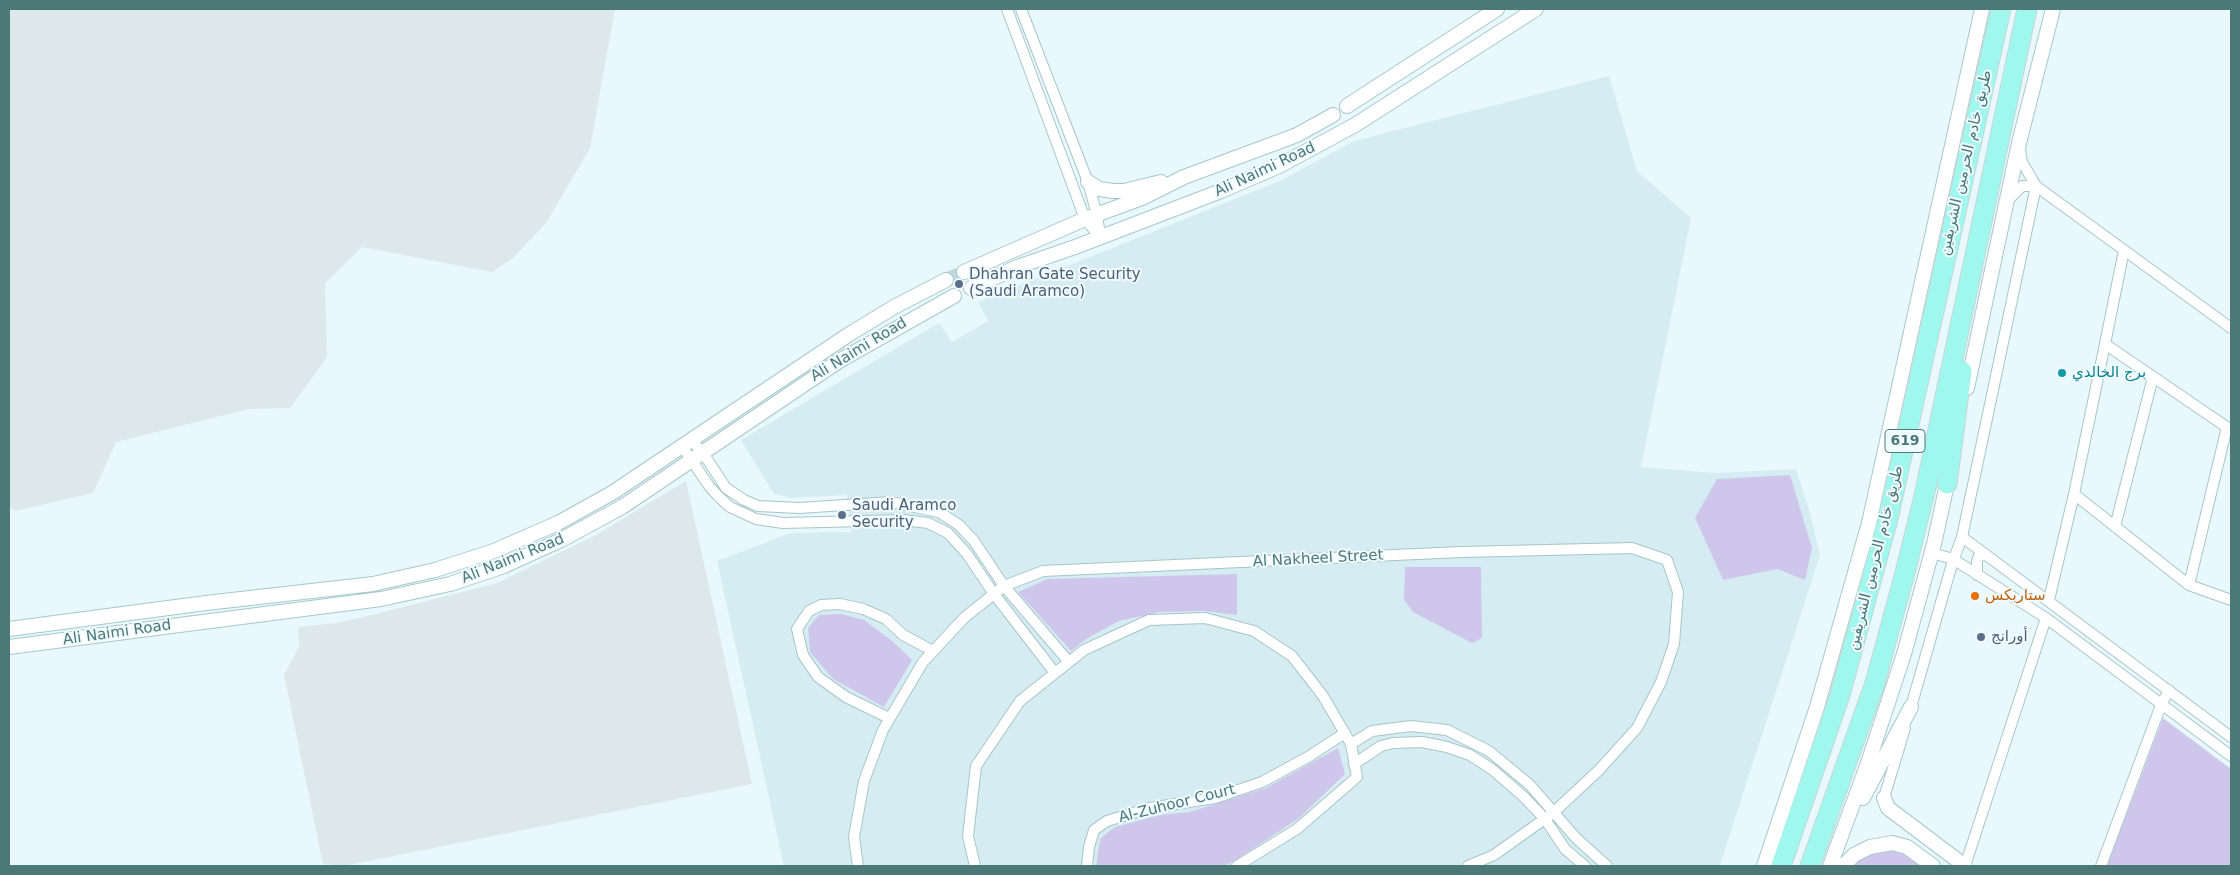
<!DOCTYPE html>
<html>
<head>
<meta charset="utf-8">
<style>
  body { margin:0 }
  #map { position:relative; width:2240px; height:875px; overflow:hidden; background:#e9f8fd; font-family:"DejaVu Sans",sans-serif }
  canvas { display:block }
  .frame { position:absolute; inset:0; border:10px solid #4c7878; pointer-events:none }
</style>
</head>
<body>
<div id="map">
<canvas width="2240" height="875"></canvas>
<div class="frame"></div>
</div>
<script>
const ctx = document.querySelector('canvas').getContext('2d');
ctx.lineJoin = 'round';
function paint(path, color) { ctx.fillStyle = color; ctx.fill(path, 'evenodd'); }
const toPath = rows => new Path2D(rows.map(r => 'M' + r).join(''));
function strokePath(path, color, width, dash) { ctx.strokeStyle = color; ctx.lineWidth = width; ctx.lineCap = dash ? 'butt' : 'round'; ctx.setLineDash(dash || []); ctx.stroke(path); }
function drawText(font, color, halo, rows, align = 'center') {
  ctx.font = font + ' "DejaVu Sans",Cairo,sans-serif'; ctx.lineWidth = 4; ctx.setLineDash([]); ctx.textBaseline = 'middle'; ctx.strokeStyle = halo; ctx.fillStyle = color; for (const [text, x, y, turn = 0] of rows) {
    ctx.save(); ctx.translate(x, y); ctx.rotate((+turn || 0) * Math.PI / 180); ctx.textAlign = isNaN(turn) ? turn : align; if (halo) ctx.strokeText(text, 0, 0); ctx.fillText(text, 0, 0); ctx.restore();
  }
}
paint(toPath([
  [1609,76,1637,171,1691,218,1641,467,1715,473,1796,469,1809,509,1820,555,1720,865,1713,866,784,866,717,561,791,533,851,532,847,495,792,498,774,494,741,440,939,323,952,342,988,321,978,302,1282,180,1354,141]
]), '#d5edf2');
paint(toPath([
  [9,9,615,9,590,148,546,223,513,258,492,272,362,247,325,283,327,357,290,408,249,409,116,442,93,493,15,511,9,507],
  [686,481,752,784,344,866,323,864,284,675,299,647,298,627,337,623,376,614,497,583,594,536]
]), '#dce8e9');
paint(toPath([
  [1790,475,1812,548,1805,580,1777,569,1723,580,1695,518,1717,479],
  [1405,567,1481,567,1482,638,1472,643,1413,612,1404,600],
  [1237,574,1237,615,1204,611,1160,612,1119,621,1086,639,1071,651,1018,592,1048,579],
  [841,614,864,620,891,640,912,660,884,707,833,679,810,652,808,628,819,615],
  [2163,718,2231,769,2231,866,2107,866],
  [1338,748,1345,774,1298,819,1234,861,1224,866,1096,866,1100,839,1115,827,1160,815,1190,812,1266,788],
  [1879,849,1903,852,1925,866,1853,866,1861,857]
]), '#cfc7eb');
strokePath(toPath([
  [946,280,964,272]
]), '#c2d8dc', 14, [14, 7]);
const street = toPath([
  [1007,9,1085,219,1100,237],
  [1021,9,1088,182,1097,215,1100,236],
  [2008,200,2022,186,2036,186,2022,162,2020,150],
  [2124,250,2105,344,2231,430],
  [691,440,703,453,726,488,744,500,758,506,799,508,891,502,939,512,959,525,974,541,1004,586,1069,662],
  [682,446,709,486,719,497,730,507,756,519,783,523,904,520,928,523,948,533,967,554,994,594,1055,673],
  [2074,494,2189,585,2231,600],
  [2115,527,2153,377],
  [1962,537,2231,737],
  [1932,553,1953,559,2046,618,2231,756],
  [1977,575,1977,561,1979,556,1986,555],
  [2189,585,2227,427],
  [2049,600,2074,494,2105,344],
  [1909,714,1952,564,1962,537,2036,186,2231,328],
  [889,718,846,697,818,677,803,655,797,629,809,611,821,605,840,604,863,609,886,619,903,635,933,651],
  [1351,744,1372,731,1411,726,1447,730,1489,751,1530,785,1576,838,1607,866],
  [1354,764,1381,746,1393,743,1422,742,1447,747,1470,755,1493,770,1524,797,1545,819,1565,849,1585,866],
  [1884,798,1905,728],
  [858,866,854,837,864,781,883,730,923,662,965,617,1004,586,1043,571,1461,552,1632,548,1667,560,1678,592,1674,644,1661,682,1637,728,1599,770,1553,813,1494,855,1468,866],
  [975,866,968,836,976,766,1020,701,1084,650,1149,620,1205,618,1254,631,1292,656,1323,696,1351,744,1357,777,1297,829,1237,866],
  [1087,866,1089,847,1094,830,1107,821,1149,808,1215,798,1262,782,1308,757,1345,733],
  [1965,866,2046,618],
  [2101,866,2161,705,2169,690]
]);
const secondary = toPath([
  [1347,106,1497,9],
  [1088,182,1099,189,1113,191,1124,191,1161,182],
  [964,272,1085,219,1142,198,1184,177,1297,135,1333,115],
  [971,288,1020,266,1075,247,1221,191,1279,166,1355,125,1536,9],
  [1967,388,2019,143,2053,9],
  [9,629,206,603,373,584,435,570,494,551,558,523,612,493,848,335,894,307,946,280],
  [9,647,381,599,450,584,504,566,561,540,622,507,839,361,954,296],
  [1863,798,1911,707],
  [1884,798,1888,808,1965,866],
  [1764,866,1817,707,1869,523,1982,9],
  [1830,866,1867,766,1904,654,1934,544,1949,475],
  [1843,866,1854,855,1870,847,1892,843,1907,847,1933,866]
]);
const highway = toPath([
  [1947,484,1962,371],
  [1781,866,1840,695,1888,519,2001,9],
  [1810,866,1875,683,1905,573,1924,496,2027,9]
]);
strokePath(street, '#a6c6c8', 12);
strokePath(secondary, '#a5c9cc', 16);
strokePath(highway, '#c9d6d6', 21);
strokePath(street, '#fff', 10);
strokePath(secondary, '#fff', 14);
strokePath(highway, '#a0f7ee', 19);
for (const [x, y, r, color] of [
  [959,284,5,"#5c6f8a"],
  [2062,373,5,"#0f9aa8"],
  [842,515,5,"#5c6f8a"],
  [1975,596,5,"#e8710a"],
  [1981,637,5,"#5c6f8a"]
]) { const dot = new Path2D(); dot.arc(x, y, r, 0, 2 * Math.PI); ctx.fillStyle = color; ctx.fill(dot); strokePath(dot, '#f0fbff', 2); }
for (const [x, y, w] of [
  [1905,441,40]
]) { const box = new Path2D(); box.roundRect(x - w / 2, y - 11.5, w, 23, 4); ctx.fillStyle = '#f0fbff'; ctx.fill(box); strokePath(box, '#4c7878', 1); }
drawText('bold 14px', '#4c7878', null, [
  ["619",1905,441]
]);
drawText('15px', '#4c7878', '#f0fbff', [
  ["طريق خادم الحرمين الشريفين",1966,163,-77],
  ["Ali Naimi Road",1265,170,-25],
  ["Ali Naimi Road",859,350,-31],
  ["طريق خادم الحرمين الشريفين",1876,558,-76],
  ["Ali Naimi Road",513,559,-22],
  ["Al Nakheel Street",1318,559,-3],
  ["Ali Naimi Road",117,633,-8],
  ["Al-Zuhoor Court",1177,804,-14]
]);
drawText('15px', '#4e5e75', '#f0fbff', [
  ["Dhahran Gate Security",969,275],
  ["(Saudi Aramco)",969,292],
  ["Saudi Aramco",852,506],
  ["Security",852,523],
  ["أورانج",1991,637]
], 'left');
drawText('15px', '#0d838f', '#f0fbff', [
  ["برج الخالدي",2072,373]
], 'left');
drawText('15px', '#c56008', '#f0fbff', [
  ["ستاربكس",1985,596]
], 'left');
</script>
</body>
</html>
